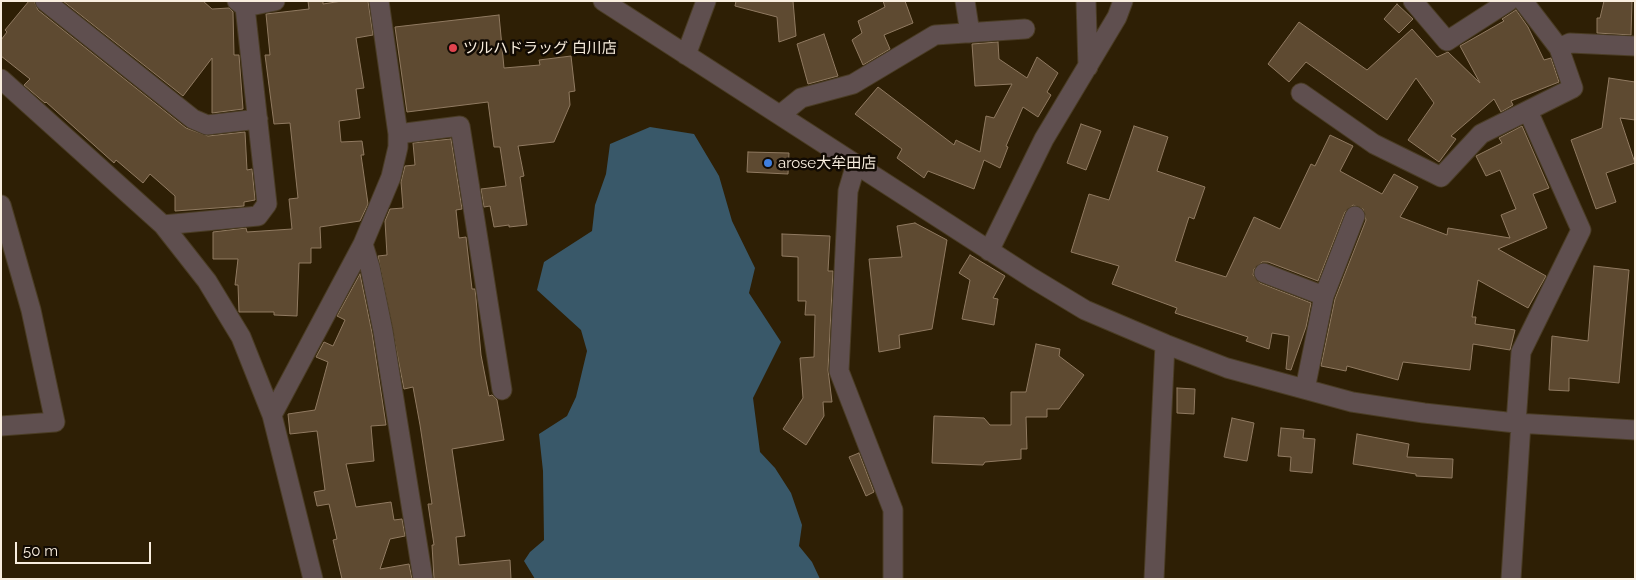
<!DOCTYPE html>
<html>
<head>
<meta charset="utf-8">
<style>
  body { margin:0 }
  #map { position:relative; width:1636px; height:580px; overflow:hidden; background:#2e1f05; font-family:Raleway,sans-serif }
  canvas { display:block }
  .frame { position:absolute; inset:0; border:2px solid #f9eedf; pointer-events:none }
  .scale { position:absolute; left:15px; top:542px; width:136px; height:22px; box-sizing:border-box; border:2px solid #f9eedf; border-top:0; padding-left:6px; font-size:15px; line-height:18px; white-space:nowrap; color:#f9eedf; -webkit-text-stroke:4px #110a03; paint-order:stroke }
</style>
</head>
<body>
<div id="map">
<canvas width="1636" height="580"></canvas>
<div class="frame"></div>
<div class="scale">50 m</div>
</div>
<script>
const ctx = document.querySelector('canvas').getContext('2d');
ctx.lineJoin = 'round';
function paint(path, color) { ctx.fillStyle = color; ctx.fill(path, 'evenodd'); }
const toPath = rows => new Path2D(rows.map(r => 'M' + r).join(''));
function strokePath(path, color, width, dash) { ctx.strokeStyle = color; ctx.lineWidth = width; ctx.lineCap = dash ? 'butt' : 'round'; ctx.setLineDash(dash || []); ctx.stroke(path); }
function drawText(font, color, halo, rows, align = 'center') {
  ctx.font = font + ' Raleway,"Noto Sans JP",sans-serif'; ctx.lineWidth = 5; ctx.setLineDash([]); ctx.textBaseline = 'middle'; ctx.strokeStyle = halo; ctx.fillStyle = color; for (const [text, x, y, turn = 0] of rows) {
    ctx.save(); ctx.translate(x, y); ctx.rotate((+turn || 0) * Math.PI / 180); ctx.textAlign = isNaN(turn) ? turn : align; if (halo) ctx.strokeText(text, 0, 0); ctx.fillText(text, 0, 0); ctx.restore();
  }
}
paint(toPath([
  [650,127,694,134,719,176,732,221,755,268,749,293,781,342,753,398,760,452,775,468,791,493,802,525,799,546,812,562,820,579,535,579,524,561,530,552,544,540,543,471,539,434,567,416,576,397,587,351,581,330,537,290,544,262,592,231,595,205,606,174,610,144]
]), '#395869');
const building = toPath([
  [29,1,34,1,38,10,186,128,208,136,245,132,247,170,252,169,255,200,244,202,244,206,175,211,175,196,150,174,143,183,116,160,114,163,46,102,45,103,24,85,30,79,1,56,1,40,7,32,5,30,29,1],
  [63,1,203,1,212,9,229,8,233,12,234,55,239,55,243,109,212,113,212,58,183,96,63,1],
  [308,1,323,1,323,4,342,1,368,1,373,35,356,38,364,88,356,89,360,118,339,121,341,142,362,141,364,155,361,155,368,204,360,221,320,227,321,248,311,248,311,263,299,263,297,316,274,315,274,312,239,312,238,285,235,285,238,259,213,259,213,232,246,228,247,232,292,229,289,199,298,198,290,123,274,124,265,55,270,55,266,14,309,9,308,1],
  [736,1,793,1,796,36,779,42,777,17,735,6,736,1],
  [883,1,905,1,913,23,884,35,890,49,863,65,852,40,862,33,858,21,885,7,883,1],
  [1604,1,1632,1,1631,35,1597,33,1597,18,1600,18,1604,1],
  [1397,4,1413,19,1399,33,1384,19,1397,4],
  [1516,10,1528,27,1544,60,1551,58,1559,82,1511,101,1513,105,1501,112,1494,99,1451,136,1456,139,1439,162,1408,140,1434,103,1416,78,1387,120,1306,62,1289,82,1268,64,1299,22,1367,70,1412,29,1437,57,1448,52,1480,83,1460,46,1504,21,1502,19,1516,10],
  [499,15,504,68,540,65,539,60,571,56,575,91,569,92,570,105,554,142,518,146,524,176,520,177,527,225,509,227,509,225,494,227,490,206,484,207,481,189,506,186,500,147,494,147,488,102,407,112,395,27,499,15],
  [824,34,838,76,808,84,797,44,824,34],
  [998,42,999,59,1027,78,1037,57,1058,73,1047,92,1051,95,1038,117,1023,107,1006,146,1008,147,1000,168,984,160,974,189,928,171,924,178,897,158,902,149,855,114,878,87,954,145,956,140,980,152,986,116,994,118,1012,84,975,86,972,44,998,42],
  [1609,78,1635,82,1635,120,1620,118,1635,163,1606,173,1616,202,1596,209,1571,140,1602,128,1609,78],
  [1081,124,1101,131,1086,170,1067,163,1081,124],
  [1134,126,1168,137,1157,171,1205,187,1194,219,1189,217,1175,261,1226,277,1254,217,1280,229,1311,164,1315,166,1330,135,1353,146,1340,171,1382,194,1394,174,1418,187,1400,217,1447,235,1448,228,1510,238,1501,215,1516,209,1500,170,1486,176,1476,156,1502,143,1499,138,1522,126,1549,188,1533,194,1547,228,1498,249,1546,276,1528,308,1478,280,1472,317,1476,317,1475,324,1515,330,1510,350,1473,344,1470,370,1403,362,1398,380,1347,366,1346,371,1321,366,1335,299,1366,220,1363,209,1353,205,1345,212,1318,281,1268,262,1262,262,1254,269,1253,275,1260,283,1311,303,1306,327,1291,370,1286,369,1289,336,1272,333,1269,349,1246,341,1248,337,1175,313,1177,308,1112,284,1119,266,1071,252,1089,194,1109,200,1134,126],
  [451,139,462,209,456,210,459,238,466,237,472,289,475,289,476,299,481,355,489,396,492,395,497,400,504,440,452,449,465,536,456,537,459,565,510,560,511,579,434,579,432,545,434,545,428,504,432,504,420,425,413,387,404,389,378,256,387,255,385,221,390,209,403,208,401,182,405,166,415,165,413,143,451,139],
  [748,152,789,153,788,174,747,172,748,152],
  [915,223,947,240,932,329,899,335,900,348,879,352,869,259,902,257,897,226,915,223],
  [782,234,830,236,828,271,833,271,828,370,832,402,823,402,824,416,806,445,783,429,803,398,800,358,814,357,815,315,805,315,806,301,798,301,798,257,782,256,782,234],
  [970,255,1005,276,993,298,998,299,994,325,962,319,970,280,959,273,970,255],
  [1594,266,1629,270,1619,383,1569,378,1569,391,1549,390,1552,336,1588,341,1594,266],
  [360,274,372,333,386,425,371,426,374,461,346,464,356,507,391,502,394,520,402,519,405,536,390,539,380,569,409,564,412,579,342,579,333,540,337,539,329,504,317,506,314,492,325,490,317,431,290,434,288,414,315,410,328,362,316,357,324,342,333,346,345,320,337,316,360,274],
  [1036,344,1060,349,1059,356,1084,375,1059,409,1047,409,1047,417,1026,417,1027,449,1021,449,1021,459,985,462,983,465,932,463,934,416,984,418,990,425,1011,425,1011,392,1026,392,1036,344],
  [1177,388,1195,389,1194,414,1177,413,1177,388],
  [1232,418,1254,423,1247,461,1224,457,1232,418],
  [1281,428,1304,430,1303,438,1315,439,1312,473,1290,471,1291,457,1278,456,1281,428],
  [1357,434,1409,444,1407,457,1453,459,1452,478,1416,476,1416,474,1353,464,1357,434],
  [859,453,874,492,866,496,849,457,859,453]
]);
paint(building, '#5e4a31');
strokePath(building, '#907a61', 1);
const minor = toPath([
  [45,1,193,119,207,125,258,119],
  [237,1,245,7,275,1],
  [603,1,1032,278,1085,310,1165,344,1227,368,1352,402,1424,413,1516,423,1635,430],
  [965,1,970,33],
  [1086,1,1088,67],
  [1413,1,1447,41,1509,1],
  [1523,1,1559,48],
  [686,55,706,1],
  [1,79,163,225,207,281,241,337,272,415,313,579],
  [1301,93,1374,144,1441,177,1481,134,1573,88,1559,48,1570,43,1635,46],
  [780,115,801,98,853,84,935,35,1025,29],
  [398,134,460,126,502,390],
  [856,164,848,191,839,371,893,510,893,579],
  [1,205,31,310,55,422,1,426],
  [163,225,258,216,267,204,245,7],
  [363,244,370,267,383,331,423,579],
  [989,251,1044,139,1117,17,1123,1],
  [1264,273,1324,296],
  [1305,389,1324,296,1355,216],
  [272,415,363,244,391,177,398,147,398,134,379,1],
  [1516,423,1521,352,1581,230,1528,111],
  [1154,579,1165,344],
  [1511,579,1521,423]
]);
strokePath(minor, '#4a3c24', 21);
strokePath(minor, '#5f4f4f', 19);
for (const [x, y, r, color] of [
  [453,48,5,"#e0444e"],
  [768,163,5,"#3f7fe0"]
]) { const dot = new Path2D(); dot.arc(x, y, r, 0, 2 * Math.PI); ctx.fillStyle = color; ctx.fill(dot); strokePath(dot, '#110a03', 2); }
drawText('15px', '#f9eedf', '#110a03', [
  ["ツルハドラッグ 白川店",463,48],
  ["arose大牟田店",778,163]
], 'left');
</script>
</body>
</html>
